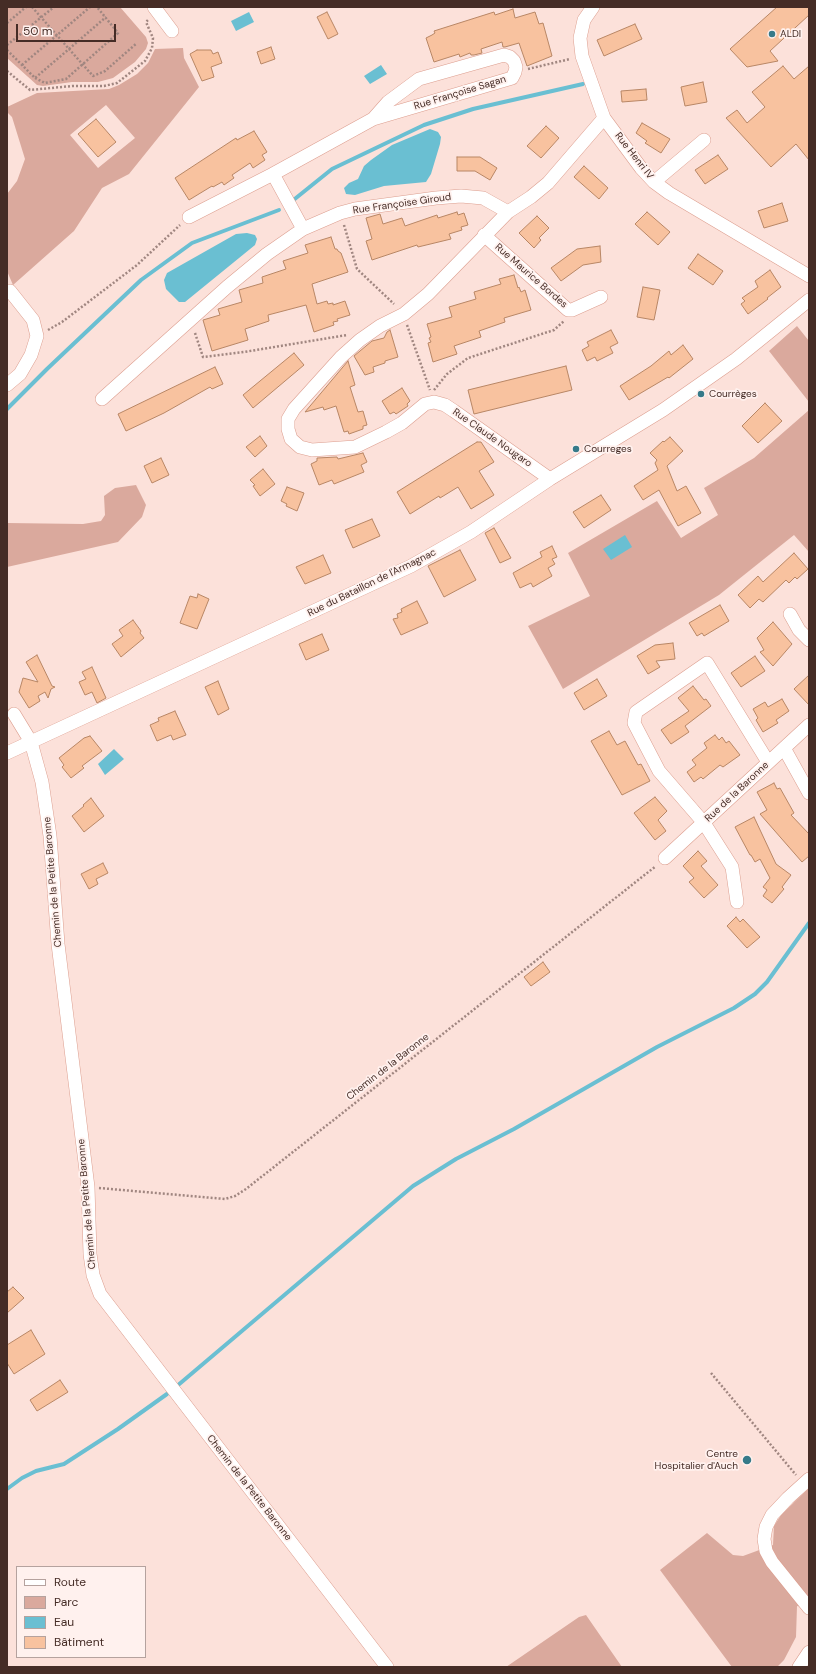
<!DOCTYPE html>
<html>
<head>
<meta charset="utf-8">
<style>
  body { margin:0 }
  #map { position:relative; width:816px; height:1674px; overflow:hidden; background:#fce1da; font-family:"DM Sans",sans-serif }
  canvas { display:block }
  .frame { position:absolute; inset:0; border:8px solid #452c26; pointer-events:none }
  .legend { position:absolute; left:16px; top:1566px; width:130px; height:92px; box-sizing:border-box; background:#fff1ee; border:1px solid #b5a29e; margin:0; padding:5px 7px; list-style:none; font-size:12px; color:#452c26 }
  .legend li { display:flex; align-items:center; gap:8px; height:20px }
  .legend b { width:20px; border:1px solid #b5a29e }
  .scale { position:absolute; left:16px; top:24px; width:100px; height:18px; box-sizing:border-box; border:2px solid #452c26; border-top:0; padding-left:5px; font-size:12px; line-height:14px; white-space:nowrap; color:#452c26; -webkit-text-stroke:3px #fff1ee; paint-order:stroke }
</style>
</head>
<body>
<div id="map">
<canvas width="816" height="1674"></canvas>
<div class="frame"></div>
<ul class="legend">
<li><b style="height:5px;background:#fff"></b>Route</li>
<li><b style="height:11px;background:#daa99d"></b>Parc</li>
<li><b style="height:11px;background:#6abfd2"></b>Eau</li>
<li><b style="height:11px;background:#f8c29f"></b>Bâtiment</li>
</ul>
<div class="scale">50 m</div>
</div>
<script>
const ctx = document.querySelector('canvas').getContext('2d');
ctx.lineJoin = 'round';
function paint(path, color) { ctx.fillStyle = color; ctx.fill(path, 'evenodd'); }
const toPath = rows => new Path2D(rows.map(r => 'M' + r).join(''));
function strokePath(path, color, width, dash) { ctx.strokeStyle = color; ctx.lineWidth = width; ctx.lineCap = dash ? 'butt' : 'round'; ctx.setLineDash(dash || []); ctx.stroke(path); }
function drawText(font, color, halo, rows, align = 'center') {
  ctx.font = font + ' "DM Sans",sans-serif'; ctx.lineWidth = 3.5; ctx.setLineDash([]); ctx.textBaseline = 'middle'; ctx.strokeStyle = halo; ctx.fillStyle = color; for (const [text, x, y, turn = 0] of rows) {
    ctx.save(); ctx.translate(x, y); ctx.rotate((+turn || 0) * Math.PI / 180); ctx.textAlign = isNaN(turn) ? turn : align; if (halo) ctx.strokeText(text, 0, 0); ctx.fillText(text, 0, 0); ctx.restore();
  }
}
paint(toPath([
  [7,7,120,7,146,37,148,43,146,49,135,62,113,78,98,82,72,82,43,86,37,85,7,58],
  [183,48,184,58,199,87,129,174,102,188,74,231,13,285,7,271,7,194,17,181,25,159,12,117,7,112,7,107,37,93,109,89,119,85,137,74,148,63,155,49],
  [106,105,135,138,98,168,70,135],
  [797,326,809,341,809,402,769,351],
  [809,410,809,552,794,535,719,595,563,689,528,626,590,596,568,553,657,501,681,538,718,515,704,488,754,458],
  [136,485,146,505,142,517,118,542,7,567,7,523,83,524,101,521,105,515,104,496,115,488],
  [809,1488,809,1608,797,1606,796,1637,784,1660,777,1667,732,1667,660,1570,707,1533,733,1555,743,1556,773,1545,774,1526,781,1515],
  [586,1615,622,1667,506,1667,579,1617]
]), '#daa99d');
paint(toPath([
  [249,12,254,22,236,31,231,21],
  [381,65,387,74,370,84,364,76],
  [430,129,438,132,441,137,440,144,431,174,426,182,384,186,355,195,346,194,344,188,349,183,358,179,364,166,371,160,392,145],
  [247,233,255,235,257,239,255,245,185,302,179,302,166,289,164,280,167,273,236,234],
  [625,535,632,547,611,560,603,549],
  [114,749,124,759,105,775,98,764]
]), '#6abfd2');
strokePath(toPath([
  [291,202,332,169,424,125,473,109,583,84],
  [7,409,47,369,141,280,192,243,279,210],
  [177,1386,413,1186,456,1159,514,1129,657,1047,734,1008,755,994,767,982,809,923],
  [7,1489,22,1478,36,1471,64,1464,118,1429,167,1394]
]), '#6abfd2', 4);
const building = toPath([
  [777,7,809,7,809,15,770,51,778,61,747,67,730,49,777,7],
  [513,9,515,18,535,12,539,24,543,23,552,56,527,66,519,43,505,47,503,47,502,42,481,49,482,53,474,55,471,55,470,53,460,57,459,54,434,62,426,38,432,35,435,33,434,31,494,12,495,15,513,9],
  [327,12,338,34,328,39,317,17,327,12],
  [635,24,642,39,604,56,597,40,635,24],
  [271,47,275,59,261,64,257,52,271,47],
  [197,50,211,50,213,54,218,52,222,63,211,67,214,77,202,81,190,54,197,50],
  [783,66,794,79,809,66,809,160,796,144,771,167,726,118,737,110,747,123,765,107,752,92,783,66],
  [703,82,707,102,685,106,681,87,703,82],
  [646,89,647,100,622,102,621,91,646,89],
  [96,119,116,142,98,157,78,134,96,119],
  [642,123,670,139,661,153,645,143,647,141,636,133,642,123],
  [546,126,559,138,541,158,527,146,546,126],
  [254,131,267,152,262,155,265,160,253,168,250,163,232,175,234,178,224,185,222,182,213,187,212,186,189,200,175,178,236,138,237,140,254,131],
  [718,155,728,169,705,184,695,170,718,155],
  [457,157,480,157,497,168,490,180,475,171,457,171,457,157],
  [584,166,608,188,599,199,574,177,584,166],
  [782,203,788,221,764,228,758,211,782,203],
  [457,212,458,215,464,213,468,225,461,227,462,230,449,234,451,239,418,247,417,245,372,260,366,241,372,239,366,218,380,214,383,224,402,218,405,226,437,215,438,218,457,212],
  [647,212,670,232,658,245,635,224,647,212],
  [537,216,549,228,539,238,541,240,534,248,519,233,537,216],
  [331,237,335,249,337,249,338,251,341,253,348,272,312,284,317,304,327,301,328,304,333,303,333,305,345,301,350,315,337,319,338,321,333,322,334,325,314,332,306,305,268,315,269,321,245,329,248,340,212,351,203,320,220,315,218,309,242,302,239,290,263,283,262,277,286,269,283,261,308,253,305,245,331,237],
  [600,246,601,262,583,265,561,281,551,268,577,249,600,246],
  [698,254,723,271,713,285,688,268,698,254],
  [770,270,781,287,767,298,768,299,748,314,741,304,745,301,742,298,758,287,755,281,770,270],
  [514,275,518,288,519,287,521,292,525,290,531,310,504,318,505,322,479,331,481,337,454,346,457,354,433,362,428,343,431,342,429,338,431,337,427,324,452,317,449,307,476,299,474,292,501,284,499,279,514,275],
  [643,287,660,290,654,320,637,317,643,287],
  [390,330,398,357,385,361,385,363,373,367,374,372,365,375,354,356,372,341,384,338,387,332,390,330],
  [611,330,618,343,610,347,613,353,597,361,595,357,587,361,582,350,589,346,587,342,611,330],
  [683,345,693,359,669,378,668,377,629,400,620,386,651,366,669,351,671,355,683,345],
  [294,353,304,365,253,408,243,395,294,353],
  [348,361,355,385,350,387,358,412,363,411,367,425,363,426,363,429,349,434,348,431,344,432,336,406,324,410,323,407,305,412,348,361],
  [566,366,572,390,474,414,468,390,566,366],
  [215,367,223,384,212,389,210,387,164,413,126,431,118,414,215,367],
  [402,388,410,401,407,404,408,406,396,414,394,412,390,414,382,401,402,388],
  [765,403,782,421,758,443,742,426,765,403],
  [260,436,267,446,255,457,246,447,260,436],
  [670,437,683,451,667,466,677,491,686,486,701,513,678,526,659,490,643,500,634,486,658,470,655,463,657,460,650,453,663,441,664,442,670,437],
  [477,442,481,442,494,462,479,471,494,495,471,509,458,487,440,498,439,496,410,514,397,492,477,442],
  [363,453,367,462,361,465,364,472,334,484,332,480,319,485,311,464,317,461,317,458,337,457,338,459,363,453],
  [161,458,169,475,152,483,144,466,161,458],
  [263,469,275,484,260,496,253,486,255,485,250,480,263,469],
  [287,487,304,493,297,511,286,506,287,504,281,501,287,487],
  [601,495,611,510,584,528,573,512,601,495],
  [372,519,380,536,353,548,345,530,372,519],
  [494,528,511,558,500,563,485,533,494,528],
  [552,546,557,557,552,559,555,564,548,568,552,576,533,587,531,583,520,588,513,573,542,557,540,552,552,546],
  [460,550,476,580,444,597,428,566,460,550],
  [794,553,808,569,797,579,795,577,789,583,786,580,763,602,759,599,750,608,738,595,758,576,763,582,794,553],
  [323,555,331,573,305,584,296,567,323,555],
  [198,594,209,599,197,629,180,623,190,596,197,598,198,594],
  [417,601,428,623,401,635,393,619,398,618,397,614,402,612,401,609,417,601],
  [720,605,729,621,704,636,702,633,697,636,689,623,720,605],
  [133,620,141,631,140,633,144,638,121,657,112,644,123,636,119,630,133,620],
  [773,622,792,644,773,666,760,652,764,650,757,638,773,622],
  [322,634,329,650,306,660,299,644,322,634],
  [673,643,675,659,656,661,660,667,648,674,637,656,655,645,673,643],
  [37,655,52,686,55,687,51,689,48,698,45,692,38,696,40,701,29,708,19,692,23,678,38,682,26,662,37,655],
  [755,656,765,671,741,687,731,673,755,656],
  [92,667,106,698,97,703,92,692,85,695,79,682,86,679,82,672,92,667],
  [809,675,809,705,794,689,809,675],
  [597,679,607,696,584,710,574,693,597,679],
  [218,681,229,709,218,715,205,687,218,681],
  [693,686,704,700,706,699,711,706,685,726,689,732,671,744,661,730,689,711,678,698,693,686],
  [782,699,789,711,776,720,778,723,763,732,756,720,758,718,753,709,765,702,768,707,782,699],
  [175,711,186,735,173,740,171,735,157,741,150,725,159,721,158,718,175,711],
  [609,731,617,745,625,741,638,765,641,764,650,781,622,795,591,741,609,731],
  [715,735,719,740,722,737,726,743,729,741,740,755,723,767,720,765,703,779,701,777,694,782,687,772,696,765,692,760,707,748,704,743,715,735],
  [90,736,102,751,82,766,84,768,71,778,62,767,64,765,59,758,84,738,90,736],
  [774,783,777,789,780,788,794,813,791,815,809,834,809,856,802,862,760,814,767,810,757,792,774,783],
  [655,797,667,811,658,820,666,831,655,840,634,813,655,797],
  [91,798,104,816,84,832,72,816,84,806,83,805,91,798],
  [754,817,776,864,791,875,782,887,784,889,772,903,763,896,767,890,763,887,770,878,760,859,755,862,751,855,750,855,735,827,754,817],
  [698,851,707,861,701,866,718,885,704,898,689,882,694,878,683,866,698,851],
  [103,863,108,873,96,879,98,884,89,889,81,874,103,863],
  [736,917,740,922,743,919,760,937,747,948,727,926,736,917],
  [543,962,550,972,531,986,524,977,543,962],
  [13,1287,24,1298,7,1313,7,1292,13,1287],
  [31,1330,45,1354,14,1374,7,1363,7,1345,31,1330],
  [60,1380,68,1392,37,1411,30,1400,60,1380]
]);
paint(building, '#f8c29f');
strokePath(building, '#b88665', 1);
const minor = toPath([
  [154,7,172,31],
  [593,7,584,20,580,38,582,56,604,118,641,168,654,182,669,193,809,276],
  [273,174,373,119,512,78,515,72,516,67,514,61,510,57,504,55,419,79,388,102,373,119],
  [654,182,704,140],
  [508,212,428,294,404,314,380,326,360,340,341,357,294,409,288,419,288,429,291,439,300,447,312,450,355,447,386,432,402,423,425,404,434,402,445,405,454,411,550,479],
  [189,217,273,174,303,229],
  [484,235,568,310,572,310,601,297],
  [7,385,20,374,31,355,37,336,33,320,10,291],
  [102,399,227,287,267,254,303,229,340,213,355,209,436,198,461,196,483,198,508,212,531,197,548,183,604,118],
  [790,614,799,630,809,640],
  [14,714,31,742,42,782,50,836,58,944,88,1187,90,1254,93,1275,100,1294,387,1667],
  [784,748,809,793],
  [7,753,411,566,471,532,550,479,663,410,736,359,809,300],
  [665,858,809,725],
  [737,902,732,867,704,823,659,771,634,723,636,712,707,663,768,762],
  [809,1479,788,1498,772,1515,766,1527,764,1539,766,1551,772,1562,809,1608],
  [799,1667,809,1652]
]);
strokePath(minor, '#dc9e8f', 14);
strokePath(toPath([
  [32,7,69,49,106,17],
  [7,23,26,7],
  [7,45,54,7],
  [7,50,35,78,69,49,93,76,105,71,137,43],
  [22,65,90,7],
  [528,69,570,59],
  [7,71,30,90,72,86,104,86,117,83,145,61,152,48,153,38,146,22,149,19],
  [35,78,45,83,66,79,118,33,97,7],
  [344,225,357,269,394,304],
  [407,325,430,390],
  [48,330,62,322,137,265,180,225],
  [195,333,203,357,244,352,347,335],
  [434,390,447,374,468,358,554,330,564,321],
  [99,1188,225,1199,235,1196,246,1189,656,866],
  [711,1373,796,1475]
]), '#a08680', 2.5, [2, 2]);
strokePath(minor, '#fff', 13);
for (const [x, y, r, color] of [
  [772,34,4,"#367a89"],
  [701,394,4,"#367a89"],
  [576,449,4,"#367a89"],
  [747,1460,5,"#367a89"]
]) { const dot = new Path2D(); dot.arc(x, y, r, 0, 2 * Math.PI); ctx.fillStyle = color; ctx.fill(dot); strokePath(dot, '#fff1ee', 1.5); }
drawText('10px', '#452c26', '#fff1ee', [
  ["ALDI",780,34],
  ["Courrèges",709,394],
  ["Courreges",584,449],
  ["Centre",738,1454,"right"],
  ["Hospitalier d'Auch",738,1466,"right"]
], 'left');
drawText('10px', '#452c26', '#fff1ee', [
  ["Rue Françoise Sagan",460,93,-17],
  ["Rue Henri IV",634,156,52],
  ["Rue Françoise Giroud",402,204,-8],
  ["Rue Maurice Bordes",531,276,41],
  ["Rue Claude Nougaro",492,438,35],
  ["Rue du Bataillon de l'Armagnac",372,583,-26],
  ["Rue de la Baronne",737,792,-43],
  ["Chemin de la Petite Baronne",53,882,-95],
  ["Chemin de la Baronne",388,1067,-38],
  ["Chemin de la Petite Baronne",87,1204,-95],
  ["Chemin de la Petite Baronne",249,1488,52]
]);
</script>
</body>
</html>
